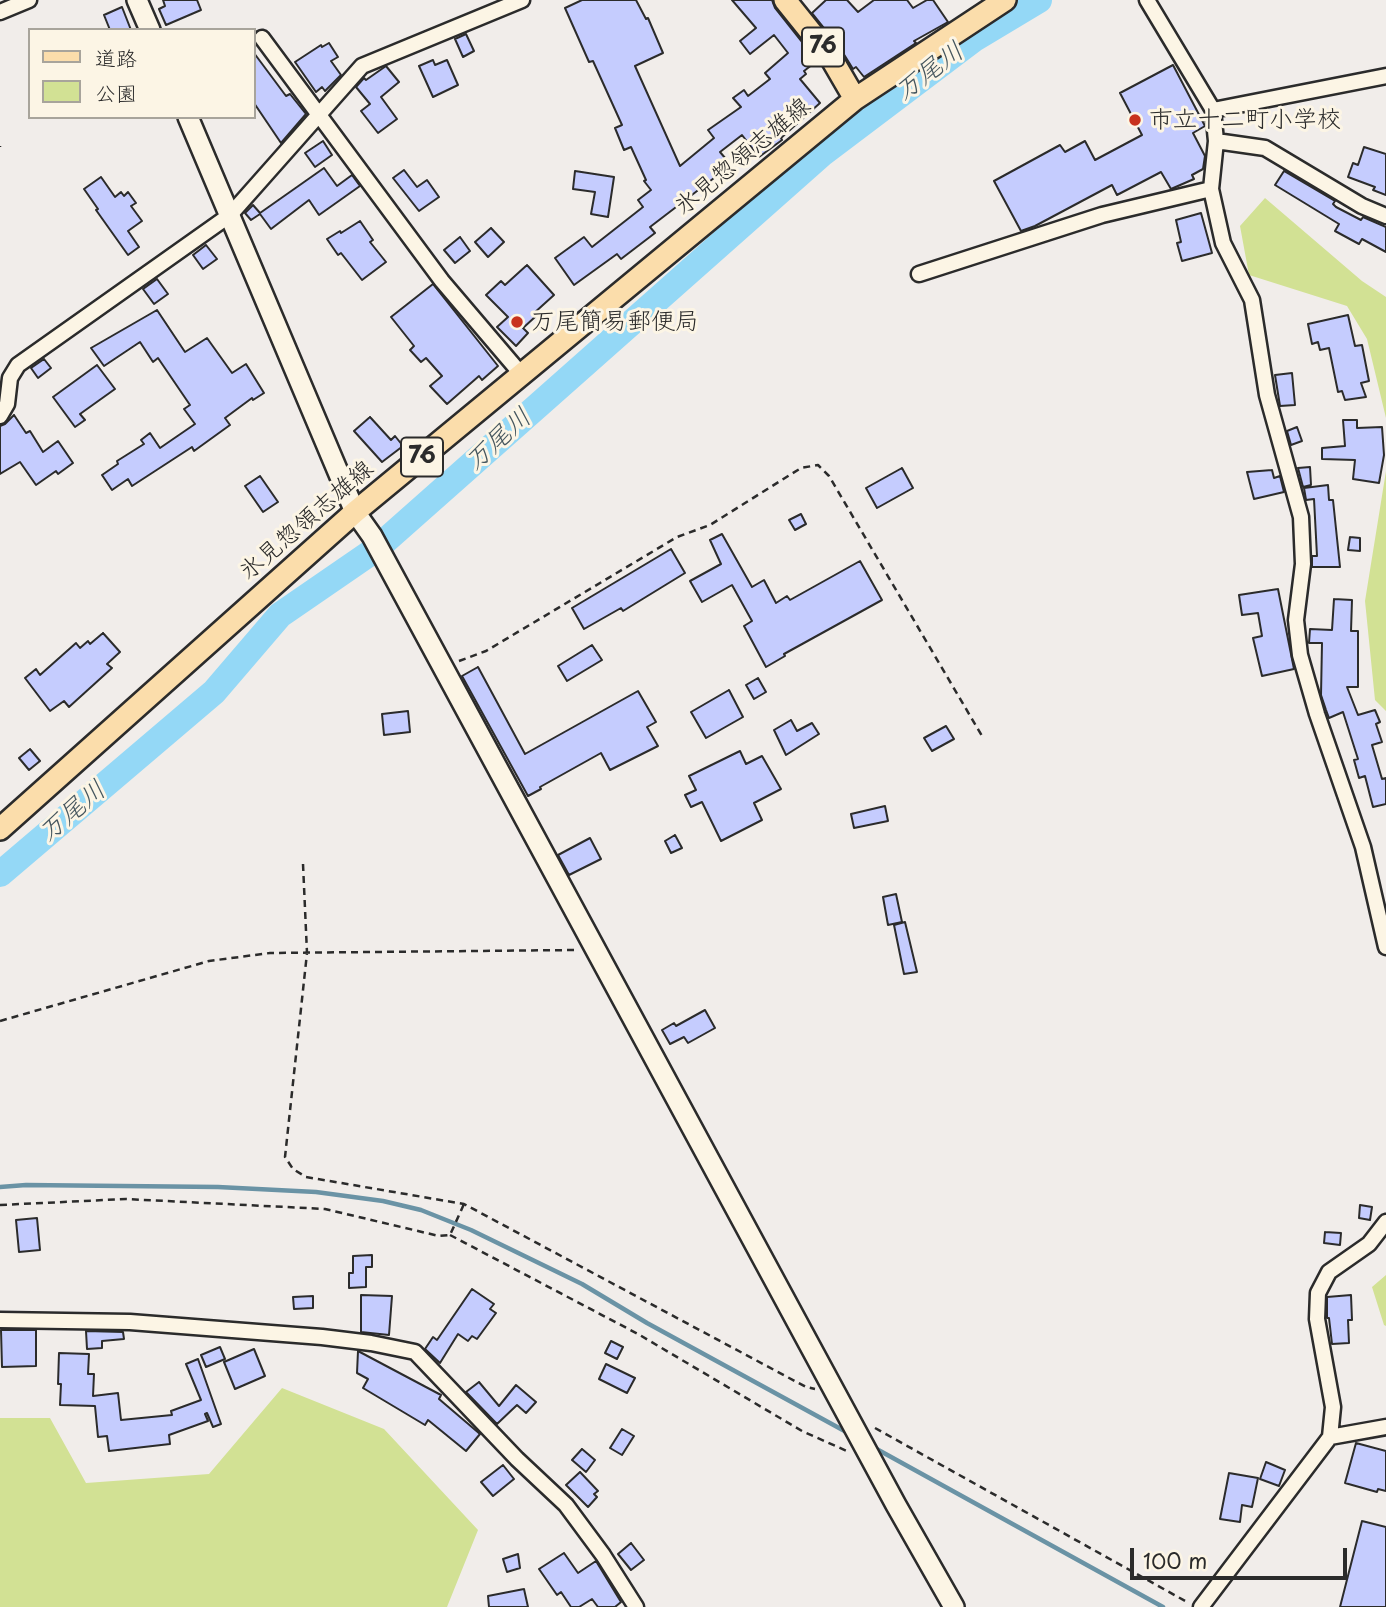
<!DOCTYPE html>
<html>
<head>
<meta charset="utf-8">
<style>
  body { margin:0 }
  #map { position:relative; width:1386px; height:1607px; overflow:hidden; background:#f1edea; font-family:"Playpen Sans","Klee One",sans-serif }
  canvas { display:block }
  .legend { position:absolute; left:28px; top:28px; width:228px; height:91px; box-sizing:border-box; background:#fcf5e5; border:2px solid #a8a49b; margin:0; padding:9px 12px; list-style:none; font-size:21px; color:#2b2b2b }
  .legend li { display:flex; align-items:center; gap:14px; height:35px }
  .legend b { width:35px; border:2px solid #a8a49b }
  .scale { position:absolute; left:1130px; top:1548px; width:217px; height:32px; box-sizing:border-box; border:4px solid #2b2b2b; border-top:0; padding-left:9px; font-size:21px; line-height:24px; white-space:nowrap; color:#2b2b2b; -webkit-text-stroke:5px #fcf5e5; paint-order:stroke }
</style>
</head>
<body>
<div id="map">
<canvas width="1386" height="1607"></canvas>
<ul class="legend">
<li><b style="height:9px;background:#fbddab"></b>道路</li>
<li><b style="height:19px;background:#d2e194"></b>公園</li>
</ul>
<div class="scale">100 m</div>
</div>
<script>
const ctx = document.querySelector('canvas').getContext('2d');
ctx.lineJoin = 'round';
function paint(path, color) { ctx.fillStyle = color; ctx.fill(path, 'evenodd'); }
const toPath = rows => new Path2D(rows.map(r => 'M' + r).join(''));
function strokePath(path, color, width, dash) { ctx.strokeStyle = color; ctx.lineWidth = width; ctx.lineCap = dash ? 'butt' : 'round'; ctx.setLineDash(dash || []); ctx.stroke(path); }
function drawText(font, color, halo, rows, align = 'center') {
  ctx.font = font + ' "Playpen Sans","Klee One",sans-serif'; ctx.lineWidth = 6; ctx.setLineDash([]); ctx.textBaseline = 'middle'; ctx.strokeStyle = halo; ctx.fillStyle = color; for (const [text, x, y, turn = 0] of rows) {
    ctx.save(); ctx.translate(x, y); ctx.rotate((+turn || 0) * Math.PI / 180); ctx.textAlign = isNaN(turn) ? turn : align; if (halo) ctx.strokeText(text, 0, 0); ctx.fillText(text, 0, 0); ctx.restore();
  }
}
paint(toPath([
  [1265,198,1362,281,1386,297,1386,418,1367,339,1347,306,1249,275,1240,226],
  [1386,471,1386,711,1375,700,1365,601],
  [1386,1275,1386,1326,1384,1325,1372,1287],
  [282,1388,384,1429,478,1530,447,1607,0,1607,0,1418,50,1418,86,1483,209,1474]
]), '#d2e194');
strokePath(toPath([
  [0,1187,26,1185,218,1187,316,1192,383,1201,421,1210,471,1230,582,1284,647,1323,850,1434],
  [873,1447,1163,1607]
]), '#6a93a5', 4.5);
strokePath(toPath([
  [0,874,214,692,280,615,376,549,823,153,974,39,1039,0]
]), '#94d8f6', 26);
const building = toPath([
  [163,0,197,0,201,10,166,25,159,9,165,6,163,0],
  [582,0,636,0,646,19,648,18,663,53,635,66,680,166,714,138,708,130,741,107,733,98,744,90,748,96,770,79,765,73,788,53,774,35,750,54,740,41,756,28,732,0,772,0,775,8,817,61,804,71,806,74,800,79,820,103,781,138,782,140,759,157,742,135,720,152,731,165,650,227,655,233,621,259,617,254,574,285,555,258,584,237,592,247,643,207,638,200,651,190,644,181,646,180,631,147,624,150,615,128,622,125,593,61,589,62,565,8,582,0],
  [826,0,847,0,858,12,874,0,907,0,913,8,927,0,933,0,948,22,914,41,916,43,864,77,856,67,853,69,840,48,812,13,826,0],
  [122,7,131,30,110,30,104,15,122,7],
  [466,34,474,51,463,57,455,39,466,34],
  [329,43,338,57,331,61,341,75,325,91,322,87,316,92,295,62,321,45,322,47,329,43],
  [254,53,286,96,290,94,306,114,281,143,254,103,254,53],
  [433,60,435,65,447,60,458,85,433,97,419,66,433,60],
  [1173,65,1205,126,1193,133,1205,156,1203,169,1192,175,1194,179,1171,189,1161,172,1117,195,1112,185,1035,226,1021,231,994,181,1060,145,1065,152,1085,141,1095,160,1142,135,1120,93,1173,65],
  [386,66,399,82,381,97,397,119,378,133,361,111,370,104,356,87,364,78,366,80,386,66],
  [323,141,332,155,315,167,305,153,323,141],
  [1364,147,1386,154,1386,195,1373,190,1375,187,1348,177,1353,163,1358,165,1364,147],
  [324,168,337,186,352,175,360,186,319,215,309,200,271,229,260,214,251,220,245,213,253,205,260,213,324,168],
  [404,170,417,187,427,180,439,197,419,211,393,178,404,170],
  [575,171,614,177,608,217,591,214,595,192,573,189,575,171],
  [1284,171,1335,201,1333,204,1336,207,1361,220,1363,217,1386,227,1386,252,1362,239,1359,244,1335,231,1339,224,1275,185,1284,171],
  [101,177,115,197,121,192,124,196,128,192,136,203,131,206,142,221,128,231,139,247,128,255,96,210,98,209,84,189,101,177],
  [1201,213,1212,253,1182,261,1177,243,1181,242,1176,220,1201,213],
  [360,221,373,240,370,242,386,262,362,280,341,253,338,255,327,239,340,231,341,233,360,221],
  [491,228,504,242,488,257,475,242,491,228],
  [460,237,470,251,455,263,444,250,460,237],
  [206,245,217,259,203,269,193,255,206,245],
  [527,265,554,295,533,314,535,317,523,328,528,333,516,346,497,327,508,317,486,295,501,281,505,285,527,265],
  [157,279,168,294,154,304,143,289,157,279],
  [433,284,498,366,482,380,479,376,447,404,430,386,442,376,426,358,421,362,410,350,414,346,391,317,433,284],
  [157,310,185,352,207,338,232,373,246,364,264,393,253,400,252,398,225,418,230,425,194,451,192,447,132,486,128,479,112,490,102,475,118,464,117,461,144,444,141,440,150,433,160,448,195,424,184,409,190,405,158,358,153,362,140,342,104,366,91,348,157,310],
  [1348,315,1355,346,1362,345,1369,381,1361,383,1366,397,1345,400,1342,391,1338,392,1329,348,1320,350,1318,342,1312,344,1308,324,1348,315],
  [44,359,51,368,38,378,31,368,44,359],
  [97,365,115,389,80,414,85,420,75,427,53,397,97,365],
  [1292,373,1295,405,1280,406,1275,375,1292,373],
  [14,415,26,433,30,431,43,452,58,441,73,463,58,474,56,471,36,485,20,462,0,474,0,426,5,424,14,415],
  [370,417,391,440,395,436,403,446,382,462,354,431,370,417],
  [1343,420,1357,420,1357,428,1382,427,1384,455,1379,483,1353,479,1355,460,1322,459,1322,448,1345,446,1343,420],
  [1297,427,1302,441,1291,445,1287,431,1297,427],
  [1310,467,1311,485,1303,487,1298,468,1310,467],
  [902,468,913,488,877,508,866,488,902,468],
  [1272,470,1274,478,1280,476,1284,492,1254,499,1247,472,1272,470],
  [260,476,278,502,263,512,245,486,260,476],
  [1328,485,1329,500,1333,500,1340,567,1312,567,1312,556,1317,556,1314,499,1306,500,1304,488,1328,485],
  [801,514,806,524,795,530,789,520,801,514],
  [722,534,752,587,764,580,776,603,787,596,790,600,860,561,882,600,784,654,785,656,766,667,744,626,752,621,732,585,702,602,690,581,721,564,710,540,722,534],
  [1350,537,1360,538,1360,551,1348,550,1350,537],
  [671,549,685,573,623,611,621,608,584,629,572,608,671,549],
  [1278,589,1294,669,1262,676,1253,638,1262,636,1258,613,1242,615,1239,595,1278,589],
  [1334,599,1352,600,1351,631,1358,631,1358,687,1347,687,1358,715,1375,710,1380,722,1376,724,1382,742,1372,745,1382,779,1386,778,1386,804,1373,807,1365,776,1359,778,1354,760,1358,759,1343,712,1329,718,1326,710,1321,695,1322,643,1309,643,1310,629,1332,630,1334,599],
  [103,633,120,652,107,664,112,668,69,707,64,701,50,711,25,678,36,669,40,675,76,643,80,648,88,641,90,644,103,633],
  [592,645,602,660,567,681,558,666,592,645],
  [478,667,525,754,638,691,656,722,647,727,658,746,610,770,601,753,540,787,541,789,528,796,462,676,478,667],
  [758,678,766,692,754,699,746,685,758,678],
  [729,690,743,717,706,738,691,712,729,690],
  [408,711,410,732,384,735,382,714,408,711],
  [791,720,797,731,812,723,819,734,786,755,774,730,791,720],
  [946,726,954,739,932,751,924,738,946,726],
  [30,749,40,761,29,770,19,758,30,749],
  [740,751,746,764,762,756,781,789,754,803,762,820,721,841,702,802,691,807,685,795,696,790,689,776,740,751],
  [885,806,888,821,854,828,851,814,885,806],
  [675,835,682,848,671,853,665,841,675,835],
  [590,838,601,859,569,875,558,855,590,838],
  [896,894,902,922,888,925,883,897,896,894],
  [905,922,917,972,904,974,894,925,905,922],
  [705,1010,715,1028,688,1043,684,1037,670,1044,662,1030,674,1023,676,1026,705,1010],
  [1360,1205,1372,1207,1370,1220,1359,1218,1360,1205],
  [37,1218,40,1250,19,1252,16,1220,37,1218],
  [1325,1232,1341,1233,1340,1245,1324,1243,1325,1232],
  [372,1255,372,1267,366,1267,366,1287,349,1288,349,1273,353,1273,353,1256,372,1255],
  [472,1289,494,1304,490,1309,496,1313,477,1339,472,1336,468,1341,458,1334,440,1363,425,1349,433,1337,437,1340,472,1289],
  [361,1295,392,1296,389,1335,361,1332,361,1295],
  [1351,1295,1352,1320,1348,1320,1349,1343,1332,1344,1329,1318,1327,1318,1327,1297,1351,1295],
  [313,1296,313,1308,294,1309,293,1297,313,1296],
  [1,1330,36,1330,36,1366,2,1367,1,1330],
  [86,1331,123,1332,124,1339,102,1341,102,1348,87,1349,86,1331],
  [611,1341,623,1347,617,1359,605,1353,611,1341],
  [220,1347,225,1359,206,1367,201,1355,220,1347],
  [254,1349,265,1376,235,1389,224,1362,254,1349],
  [358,1351,441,1395,439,1399,480,1434,466,1451,428,1420,425,1425,363,1388,368,1379,357,1373,358,1351],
  [59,1353,89,1354,88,1374,94,1374,93,1396,118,1393,121,1420,172,1415,171,1411,201,1400,186,1364,198,1359,221,1424,213,1427,207,1413,205,1414,208,1421,169,1435,170,1444,109,1451,107,1436,98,1437,95,1406,60,1405,61,1384,58,1384,59,1353],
  [606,1364,635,1378,627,1393,599,1379,606,1364],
  [479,1382,499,1406,516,1385,536,1402,526,1413,517,1405,497,1424,466,1392,479,1382],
  [622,1429,634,1436,622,1455,610,1448,622,1429],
  [1356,1443,1386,1451,1386,1491,1378,1489,1377,1492,1345,1483,1356,1443],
  [582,1449,595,1460,586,1472,572,1460,582,1449],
  [1266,1462,1285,1470,1279,1486,1260,1479,1266,1462],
  [503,1465,514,1479,493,1496,481,1482,503,1465],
  [580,1472,598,1491,594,1494,597,1497,588,1507,566,1485,580,1472],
  [1229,1473,1258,1478,1252,1507,1242,1505,1240,1522,1220,1519,1229,1473],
  [1362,1521,1386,1527,1386,1607,1340,1607,1362,1521],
  [631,1543,644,1560,631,1570,618,1554,631,1543],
  [564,1553,578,1573,596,1561,621,1602,615,1607,598,1607,592,1599,579,1607,571,1607,561,1592,557,1595,539,1569,564,1553],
  [518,1554,520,1568,507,1572,503,1559,518,1554],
  [524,1589,528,1607,489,1607,488,1596,524,1589]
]);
paint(building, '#c5ccfe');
strokePath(building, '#2b2b2b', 2);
const street = toPath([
  [1147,0,1213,110,1216,141,1211,189,1223,243,1252,300,1267,395,1301,517,1303,564,1296,620,1300,655,1317,714,1363,847,1386,947],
  [0,12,29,0],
  [262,38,442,281,522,375],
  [1213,110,1386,76],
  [1216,141,1265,148,1362,206,1386,216],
  [919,274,1102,215,1211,189],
  [0,416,7,404,10,378,18,365,230,215,362,66,522,0],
  [0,1320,130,1322,322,1337,371,1343,415,1352,517,1459,566,1505,603,1555,636,1607],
  [1330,1437,1386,1427],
  [1201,1607,1330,1437,1333,1407,1317,1319,1318,1293,1329,1272,1369,1244,1386,1222]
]);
const secondary = toPath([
  [137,0,150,30],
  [188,117,355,512,372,536,896,1505,954,1607]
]);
const primary = toPath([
  [785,0,830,56,855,99],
  [0,829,355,512,855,99,1005,0]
]);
strokePath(street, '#2b2b2b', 19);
strokePath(secondary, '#2b2b2b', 24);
strokePath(primary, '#2b2b2b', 26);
strokePath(toPath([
  [0,146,0,147],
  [459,661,486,651,677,537,710,525,801,468,818,465,829,476,982,736],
  [303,864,307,953,285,1157,293,1169,306,1177,464,1204,806,1387,815,1389],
  [0,1021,209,961,270,953,576,950],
  [0,1205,126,1199,325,1209,439,1236,450,1235,464,1204],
  [450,1235,638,1334,802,1431,849,1452],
  [875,1428,1187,1602]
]), '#2b2b2b', 2.5, [7, 5]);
strokePath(street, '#fcf5e5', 14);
strokePath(secondary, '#fcf5e5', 19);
strokePath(primary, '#fbddab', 21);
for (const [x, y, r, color] of [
  [1135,120,7,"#c8321e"],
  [517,322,7,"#c8321e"]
]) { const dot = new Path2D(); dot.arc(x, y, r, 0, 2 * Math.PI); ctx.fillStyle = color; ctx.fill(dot); strokePath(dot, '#fcf5e5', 2.5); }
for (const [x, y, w] of [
  [823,47,42],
  [422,457,42]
]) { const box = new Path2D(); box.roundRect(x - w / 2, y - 19.5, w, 39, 5); ctx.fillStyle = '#fcf5e5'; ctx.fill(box); strokePath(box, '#2b2b2b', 2); }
drawText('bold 23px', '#2b2b2b', null, [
  ["76",823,47],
  ["76",422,457]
]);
drawText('24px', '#2b2b2b', '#fcf5e5', [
  ["市立十二町小学校",1149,120],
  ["万尾簡易郵便局",531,322]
], 'left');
drawText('24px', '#2b2b2b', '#fcf5e5', [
  ["氷見惣領志雄線",743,157,-40],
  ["氷見惣領志雄線",307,521,-41]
]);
drawText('italic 26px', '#45565e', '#fcf5e5', [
  ["万尾川",930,72,-37],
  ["万尾川",499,440,-42],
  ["万尾川",73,812,-40]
]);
</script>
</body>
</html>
